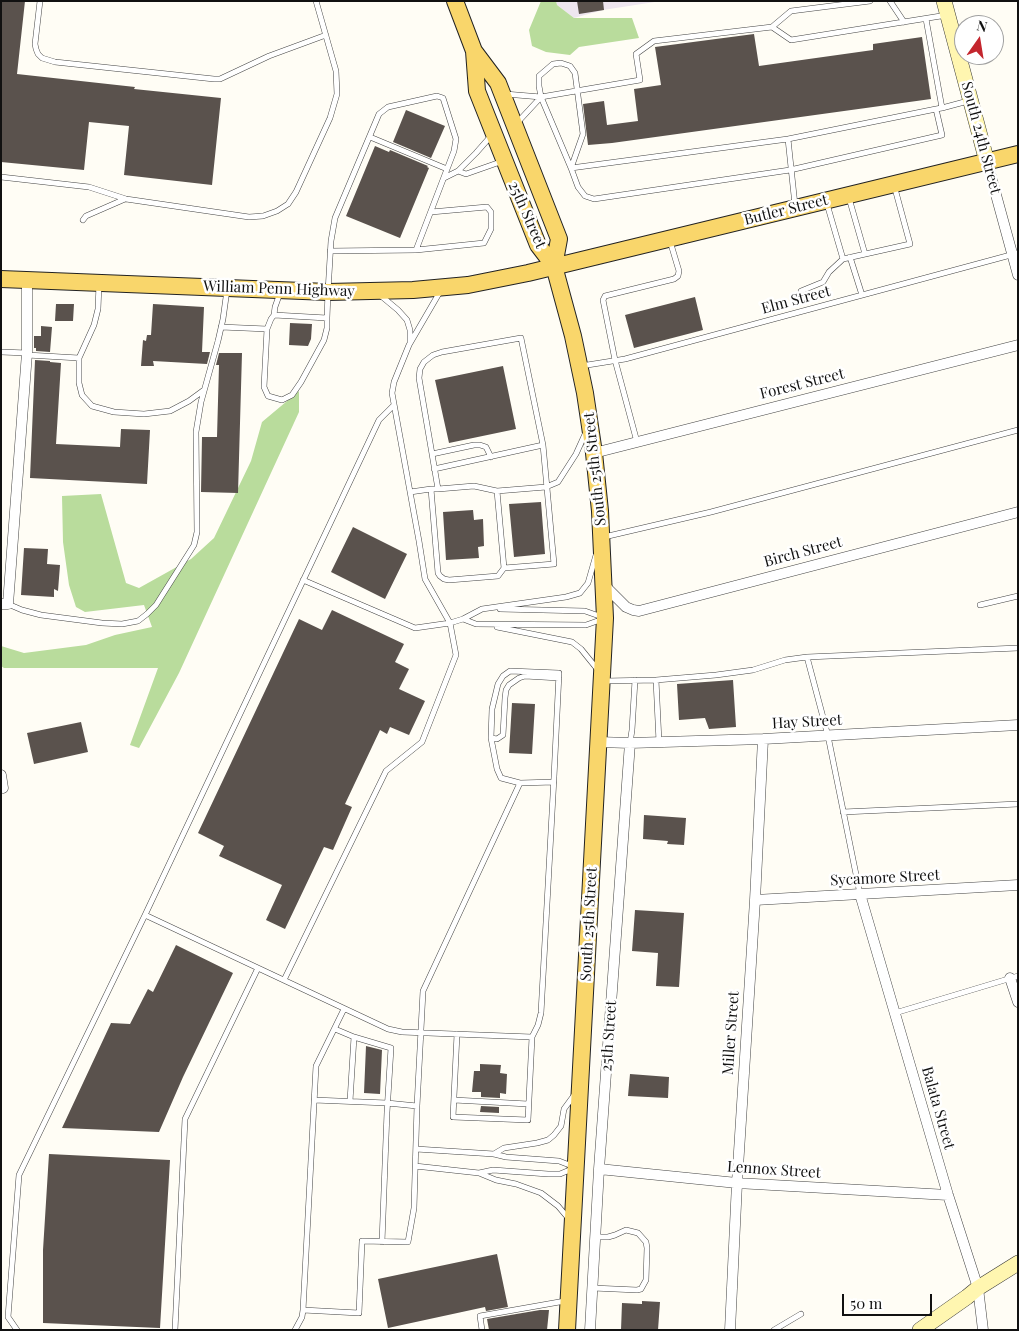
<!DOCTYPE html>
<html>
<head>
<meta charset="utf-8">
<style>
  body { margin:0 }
  #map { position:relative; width:1019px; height:1331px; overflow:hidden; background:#fffdf5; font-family:"Playfair Display",serif }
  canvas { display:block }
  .frame { position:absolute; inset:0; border:2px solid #111; pointer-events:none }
  .north { position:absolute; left:954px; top:15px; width:50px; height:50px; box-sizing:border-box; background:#fff; border:1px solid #a0a0a0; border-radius:50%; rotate:13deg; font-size:14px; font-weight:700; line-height:20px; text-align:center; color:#111 }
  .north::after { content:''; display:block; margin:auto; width:18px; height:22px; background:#c4262e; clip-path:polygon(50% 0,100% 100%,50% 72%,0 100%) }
  .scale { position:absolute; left:842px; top:1294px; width:90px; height:22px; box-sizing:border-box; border:2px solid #111; border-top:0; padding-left:6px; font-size:15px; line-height:18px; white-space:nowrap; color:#111; -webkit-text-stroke:4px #fff; paint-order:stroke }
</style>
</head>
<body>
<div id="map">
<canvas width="1019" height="1331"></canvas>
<div class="frame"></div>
<div class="north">N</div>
<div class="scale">50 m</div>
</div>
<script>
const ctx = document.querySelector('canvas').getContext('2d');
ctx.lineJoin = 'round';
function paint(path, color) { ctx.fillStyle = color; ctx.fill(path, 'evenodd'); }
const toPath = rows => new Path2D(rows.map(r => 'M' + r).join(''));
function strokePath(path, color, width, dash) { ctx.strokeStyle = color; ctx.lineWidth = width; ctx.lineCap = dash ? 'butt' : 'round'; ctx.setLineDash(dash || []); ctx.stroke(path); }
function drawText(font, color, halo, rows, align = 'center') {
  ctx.font = font + ' "Playfair Display",serif'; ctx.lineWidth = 5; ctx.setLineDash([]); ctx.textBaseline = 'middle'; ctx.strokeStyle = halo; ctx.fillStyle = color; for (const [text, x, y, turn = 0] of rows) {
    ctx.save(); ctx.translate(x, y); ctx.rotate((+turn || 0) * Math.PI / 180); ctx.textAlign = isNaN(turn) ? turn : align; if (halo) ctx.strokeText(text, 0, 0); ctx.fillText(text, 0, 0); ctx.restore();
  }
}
paint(toPath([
  [556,1,661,1,603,10,574,18,557,5]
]), '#eee6ef');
paint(toPath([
  [541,1,556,1,557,5,574,18,632,18,639,38,579,47,570,55,546,52,532,46,529,30],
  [299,391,299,412,179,673,139,748,130,745,158,668,4,668,1,666,1,646,24,653,86,645,115,635,152,627,144,605,85,612,76,607,69,585,63,542,62,496,101,494,126,583,139,588,191,559,214,538,251,461,262,422]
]), '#b9dc9c');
paint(toPath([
  [1,1,25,1,17,74,135,87,134,89,221,98,212,185,124,175,129,126,89,122,84,170,1,162],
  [577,1,603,1,604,10,579,14],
  [754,34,759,66,873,50,873,44,922,37,931,99,612,143,588,145,583,104,604,101,607,125,638,121,634,89,661,85,655,47],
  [406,110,445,126,431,158,393,142],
  [375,146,389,152,390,150,428,166,427,167,429,168,400,238,346,216],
  [695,297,703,330,634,348,625,315],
  [56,304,74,304,73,321,55,321],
  [153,304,204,307,202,352,210,352,207,364,153,361,154,366,141,366,143,340,146,341,147,335,151,335],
  [290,323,312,324,311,339,308,346,289,345],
  [41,326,52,327,50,352,36,351,36,348,34,348,34,336,41,336],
  [219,353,242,353,238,493,201,492,202,437,217,437,219,365,216,365],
  [35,360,50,361,50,362,61,363,56,444,120,447,121,429,150,430,147,484,30,478],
  [503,366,516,429,449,443,435,380],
  [541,502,545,554,514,557,509,504],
  [473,510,474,520,483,519,484,546,478,547,479,558,446,560,443,512],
  [353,527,407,554,385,599,331,572],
  [24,548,48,549,47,564,60,565,58,591,54,589,54,597,21,595],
  [332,610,404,644,395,662,409,669,399,689,425,701,409,735,390,727,387,734,380,730,345,804,352,807,333,850,324,847,285,929,266,920,282,885,219,856,224,846,198,833,299,619,322,630],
  [733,680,736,727,709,729,705,718,679,720,677,684],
  [512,703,535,704,532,754,509,753],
  [81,722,88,752,34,764,27,733],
  [644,815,686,818,684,845,667,844,668,841,643,839],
  [635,910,684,913,679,987,656,986,658,953,632,951],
  [176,945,233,973,183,1077,159,1132,62,1128,111,1023,130,1024,148,989,153,992],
  [366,1046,382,1050,380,1094,364,1093],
  [480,1064,501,1065,500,1073,507,1074,506,1094,500,1093,500,1098,481,1097,481,1092,472,1092,474,1071,480,1071],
  [630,1074,669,1077,668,1098,628,1096],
  [481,1106,499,1107,499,1113,480,1112],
  [49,1154,170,1160,160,1328,43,1323,43,1250],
  [497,1254,508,1307,486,1311,485,1307,388,1328,378,1279],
  [642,1301,660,1302,658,1330,621,1330,622,1303,642,1304],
  [540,1310,549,1310,547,1330,489,1330,487,1319]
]), '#5a524d');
const lane = toPath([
  [40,1,35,44,36,49,38,54,42,58,55,62,214,79,220,79,269,56,326,35],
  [890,1,904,22],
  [926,19,942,108],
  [772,27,791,11,870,1],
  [505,94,541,97,640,80,636,54,654,41,772,27,791,40,947,15],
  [936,109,942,135,790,170,594,199,585,196,578,187,571,168,583,134,575,73,570,66,561,63,553,64,539,76,539,86,541,97,571,168,788,139,936,109,942,108,968,101],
  [516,124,541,97],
  [370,137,447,169],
  [788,139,795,205],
  [458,171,466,174,503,161],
  [1,177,89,187,126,199,249,217,263,216,277,211,288,204,296,192,330,118,337,94,336,71,316,1],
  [444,178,458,171,476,153,491,136],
  [849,198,865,254],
  [827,204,843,259,910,244,894,185],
  [83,220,86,216,125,199],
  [416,250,484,243,491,229,491,212,487,207,431,212],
  [850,257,862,295],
  [801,291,823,282,829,272,843,259],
  [280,293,275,307,274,315,327,318,328,292,331,241,335,218,379,114,388,107,437,96,443,98,456,139,454,151,416,250,330,251],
  [380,295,398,310,407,320,410,330,410,342],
  [274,315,271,319,267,329,264,387,268,396,282,400,292,395,301,382,324,340,327,328,327,318],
  [221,327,267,329],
  [1,352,27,353],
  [27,355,79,358,79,383,82,395,92,406,114,412,144,414,170,411,189,401,204,390],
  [79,358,94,325,98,309,99,284],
  [581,366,625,359,1018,253],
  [637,442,615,360,603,300,605,296,674,279,678,276,679,271,670,241],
  [432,454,474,445,480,445,486,447,491,457],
  [434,469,543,445],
  [438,489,419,378,420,369,424,362,433,355,442,352,521,338,543,445,554,564,504,568],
  [497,491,546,487,558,482,576,454,586,432],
  [410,492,431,489,438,489,474,486,497,491,504,568,498,576,449,580,444,579,440,576,438,573,431,489],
  [604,537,711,512,1018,430],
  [303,580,415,628,450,623,463,619,482,609,566,597,580,593,588,583,596,555],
  [8,604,22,610,41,615,102,623,122,624,138,621,147,614,156,605,194,545,197,532,196,432,201,402,218,341,223,319,227,290],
  [980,605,1018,596],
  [500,609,585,611,602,617],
  [463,619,476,624,586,625,603,619],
  [497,627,572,642,581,649,598,670],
  [807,657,828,736,860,894],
  [656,680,659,742],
  [605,681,656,680,716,675,753,670,785,660,807,657,1018,648],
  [491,738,497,739,503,735,505,698,506,690,509,685,519,678,525,676,559,678],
  [630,743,632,730,635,680],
  [843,812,1018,804],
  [145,915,388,1029,402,1032,532,1037,538,1025,541,1013,554,777,559,673,510,671,503,676,498,684,492,709,491,738,497,769,501,778,520,783,554,782],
  [284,980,386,771,422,742,456,655,450,623,425,579,419,541,392,393,394,382,409,345,441,290],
  [895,1013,1018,976],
  [335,1029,354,1037,391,1048,387,1112,382,1242],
  [457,1034,453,1117,528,1120,532,1037],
  [314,1100,387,1103,417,1106],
  [454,1100,528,1104],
  [350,1101,354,1037],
  [416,1149,494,1154,506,1157,559,1161,572,1166],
  [494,1154,504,1148,537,1143,548,1140,554,1135,561,1126,564,1109,575,1094],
  [415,1166,479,1173,493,1170,548,1174,560,1174,572,1169],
  [479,1173,496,1180,516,1184,541,1193,558,1206,569,1219],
  [593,1288,637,1290,641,1289,646,1280,647,1248,646,1242,638,1233,626,1230,615,1235,608,1237,596,1237],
  [303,1310,359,1313,362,1241,408,1242,414,1208,417,1106,423,991,520,783],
  [17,1330,8,1317,19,1175,145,915,379,420,394,405],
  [175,1330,185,1119,258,968],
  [295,1330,302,1317,303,1310,316,1066,344,1009],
  [482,1330,480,1316,565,1301],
  [774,1330,801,1314]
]);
const street = toPath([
  [987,162,1018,275],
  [594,453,1018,345],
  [605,586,626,607,633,610,639,611,1018,512],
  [1,604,8,604,27,353,27,281],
  [598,742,630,743,763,739,1018,725],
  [1,775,3,788],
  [860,894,948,1195,978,1288,983,1330],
  [755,900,1018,885],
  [1010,978,1018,1002],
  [599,1169,737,1183,948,1195],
  [590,1330,599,1169,630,743],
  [730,1330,737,1183,755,900,763,739]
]);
const secondary = toPath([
  [944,1,987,162],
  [920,1330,967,1297,978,1288,1018,1263]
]);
const primary = toPath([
  [455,1,474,51,477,91,538,245,554,266,573,336,585,393,594,453,600,511,605,618,567,1330],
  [474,51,498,83,559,239,554,266],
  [1,279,328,292,413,290,468,285,528,273,1018,154]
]);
strokePath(lane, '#444', 6);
strokePath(street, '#444', 11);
strokePath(secondary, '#333', 16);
strokePath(primary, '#222', 18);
strokePath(lane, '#fff', 5);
strokePath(street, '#fff', 10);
strokePath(secondary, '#fff6b0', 15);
strokePath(primary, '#f9d66b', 16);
drawText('15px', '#111', '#fff', [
  ["South 24th Street",981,138,75],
  ["Butler Street",786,210,-14],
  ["25th Street",527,215,66],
  ["William Penn Highway",279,289,2],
  ["Elm Street",796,300,-15],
  ["Forest Street",802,384,-14],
  ["South 25th Street",595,469,-96],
  ["Birch Street",803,552,-15],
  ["Hay Street",807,722,-3],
  ["Sycamore Street",885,878,-3],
  ["South 25th Street",589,924,-87],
  ["Miller Street",731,1033,-86],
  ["25th Street",609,1036,-86],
  ["Balata Street",938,1108,74],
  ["Lennox Street",774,1170,4]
]);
</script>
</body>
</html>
